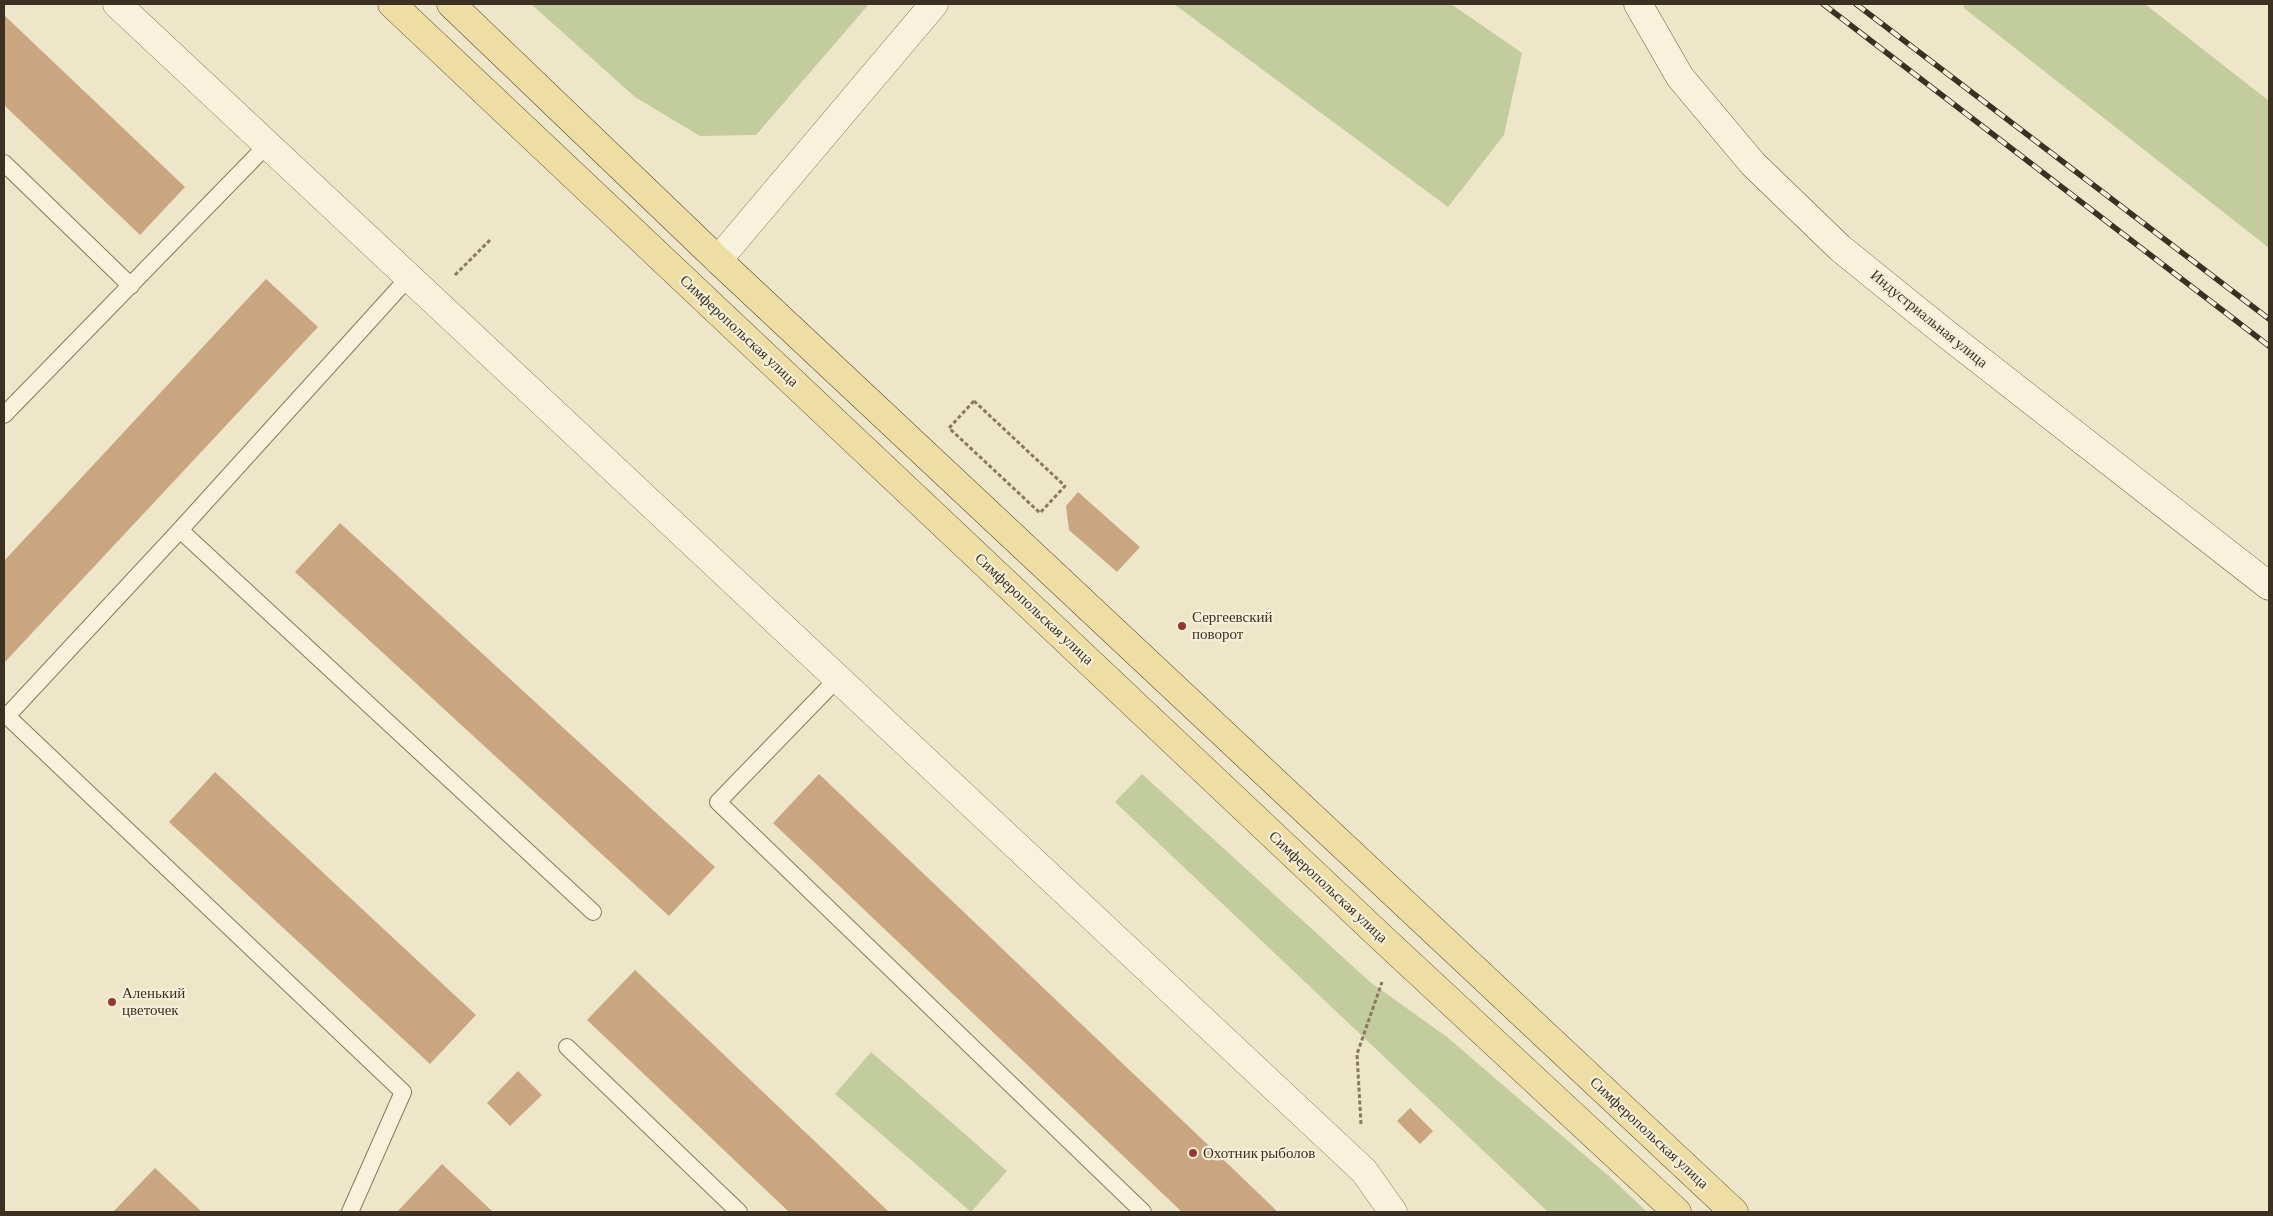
<!DOCTYPE html>
<html>
<head>
<meta charset="utf-8">
<style>
  body { margin:0 }
  #map { position:relative; width:2273px; height:1216px; overflow:hidden; background:#eee6c9; font-family:"Crimson Pro",serif }
  canvas { display:block }
  .frame { position:absolute; inset:0; border:5px solid #3b3021; pointer-events:none }
</style>
</head>
<body>
<div id="map">
<canvas width="2273" height="1216"></canvas>
<div class="frame"></div>
</div>
<script>
const ctx = document.querySelector('canvas').getContext('2d');
ctx.lineJoin = 'round';
function paint(path, color) { ctx.fillStyle = color; ctx.fill(path, 'evenodd'); }
const toPath = rows => new Path2D(rows.map(r => 'M' + r).join(''));
function strokePath(path, color, width, dash) { ctx.strokeStyle = color; ctx.lineWidth = width; ctx.lineCap = dash ? 'butt' : 'round'; ctx.setLineDash(dash || []); ctx.stroke(path); }
function drawText(font, color, halo, rows, align = 'center') {
  ctx.font = font + ' "Crimson Pro",serif'; ctx.lineWidth = 4.5; ctx.setLineDash([]); ctx.textBaseline = 'middle'; ctx.strokeStyle = halo; ctx.fillStyle = color; for (const [text, x, y, turn = 0] of rows) {
    ctx.save(); ctx.translate(x, y); ctx.rotate((+turn || 0) * Math.PI / 180); ctx.textAlign = isNaN(turn) ? turn : align; if (halo) ctx.strokeText(text, 0, 0); ctx.fillText(text, 0, 0); ctx.restore();
  }
}
paint(toPath([
  [531,4,869,4,756,135,700,136,635,97],
  [1174,4,1451,4,1522,53,1504,135,1448,207],
  [1963,4,2145,4,2269,101,2269,248,1964,8],
  [1142,774,1370,982,1447,1037,1610,1177,1647,1212,1548,1212,1115,802],
  [871,1052,1007,1171,971,1212,835,1094]
]), '#c2cc9d');
paint(toPath([
  [4,15,185,187,140,235,4,105],
  [266,279,318,327,4,663,4,561],
  [1078,492,1140,547,1117,572,1069,530,1066,506],
  [340,523,715,867,669,916,295,572],
  [215,772,476,1015,430,1064,169,822],
  [819,774,1206,1143,1278,1212,1182,1212,773,823],
  [635,970,889,1212,789,1212,587,1020],
  [518,1071,542,1095,510,1126,487,1103],
  [1410,1108,1433,1131,1420,1144,1397,1121],
  [442,1164,493,1212,397,1212],
  [155,1168,202,1212,113,1212]
]), '#caa680');
const service = toPath([
  [4,163,131,286],
  [4,415,268,144],
  [180,530,593,912],
  [838,678,718,802,1143,1212],
  [567,1047,739,1212],
  [350,1212,403,1092,7,716,180,530,409,277]
]);
const minor = toPath([
  [117,4,1364,1171,1393,1212],
  [718,260,934,4]
]);
const secondary = toPath([
  [1638,4,1680,77,1753,164,1840,248,1940,329,2269,586]
]);
const primary = toPath([
  [392,4,1382,938,1677,1212],
  [451,4,718,260,1734,1212]
]);
strokePath(service, '#8a795e', 18);
strokePath(minor, '#8a795e', 29);
strokePath(secondary, '#6c5a41', 29);
strokePath(primary, '#584732', 29);
strokePath(toPath([
  [455,275,490,240],
  [974,401,1065,486,1040,513,949,428,974,401],
  [1361,1124,1357,1054,1382,982]
]), '#8a795e', 3, [4, 2.5]);
strokePath(service, '#f8f2dc', 16);
strokePath(minor, '#f8f2dc', 28);
strokePath(secondary, '#f8f2dc', 28);
strokePath(primary, '#eedea3', 28);
const rail = toPath([
  [1823,4,2269,346],
  [1856,4,2269,319]
]);
strokePath(rail, '#3b3021', 5.5);
strokePath(rail, '#f5efd9', 4, [11]);
for (const [x, y, r, color] of [
  [1182,626,5,"#973830"],
  [112,1002,5,"#973830"],
  [1193,1153,5,"#973830"]
]) { const dot = new Path2D(); dot.arc(x, y, r, 0, 2 * Math.PI); ctx.fillStyle = color; ctx.fill(dot); strokePath(dot, '#f5efd9', 2); }
drawText('15px', '#3b3021', '#f5efd9', [
  ["Индустриальная улица",1929,319,39],
  ["Симферопольская улица",739,331,43],
  ["Симферопольская улица",1034,609,43],
  ["Симферопольская улица",1328,887,43],
  ["Симферопольская улица",1649,1133,43]
]);
drawText('15px', '#3b3021', '#f5efd9', [
  ["Сергеевский",1192,617],
  ["поворот",1192,634],
  ["Аленький",122,993],
  ["цветочек",122,1010],
  ["Охотник рыболов",1203,1153]
], 'left');
</script>
</body>
</html>
